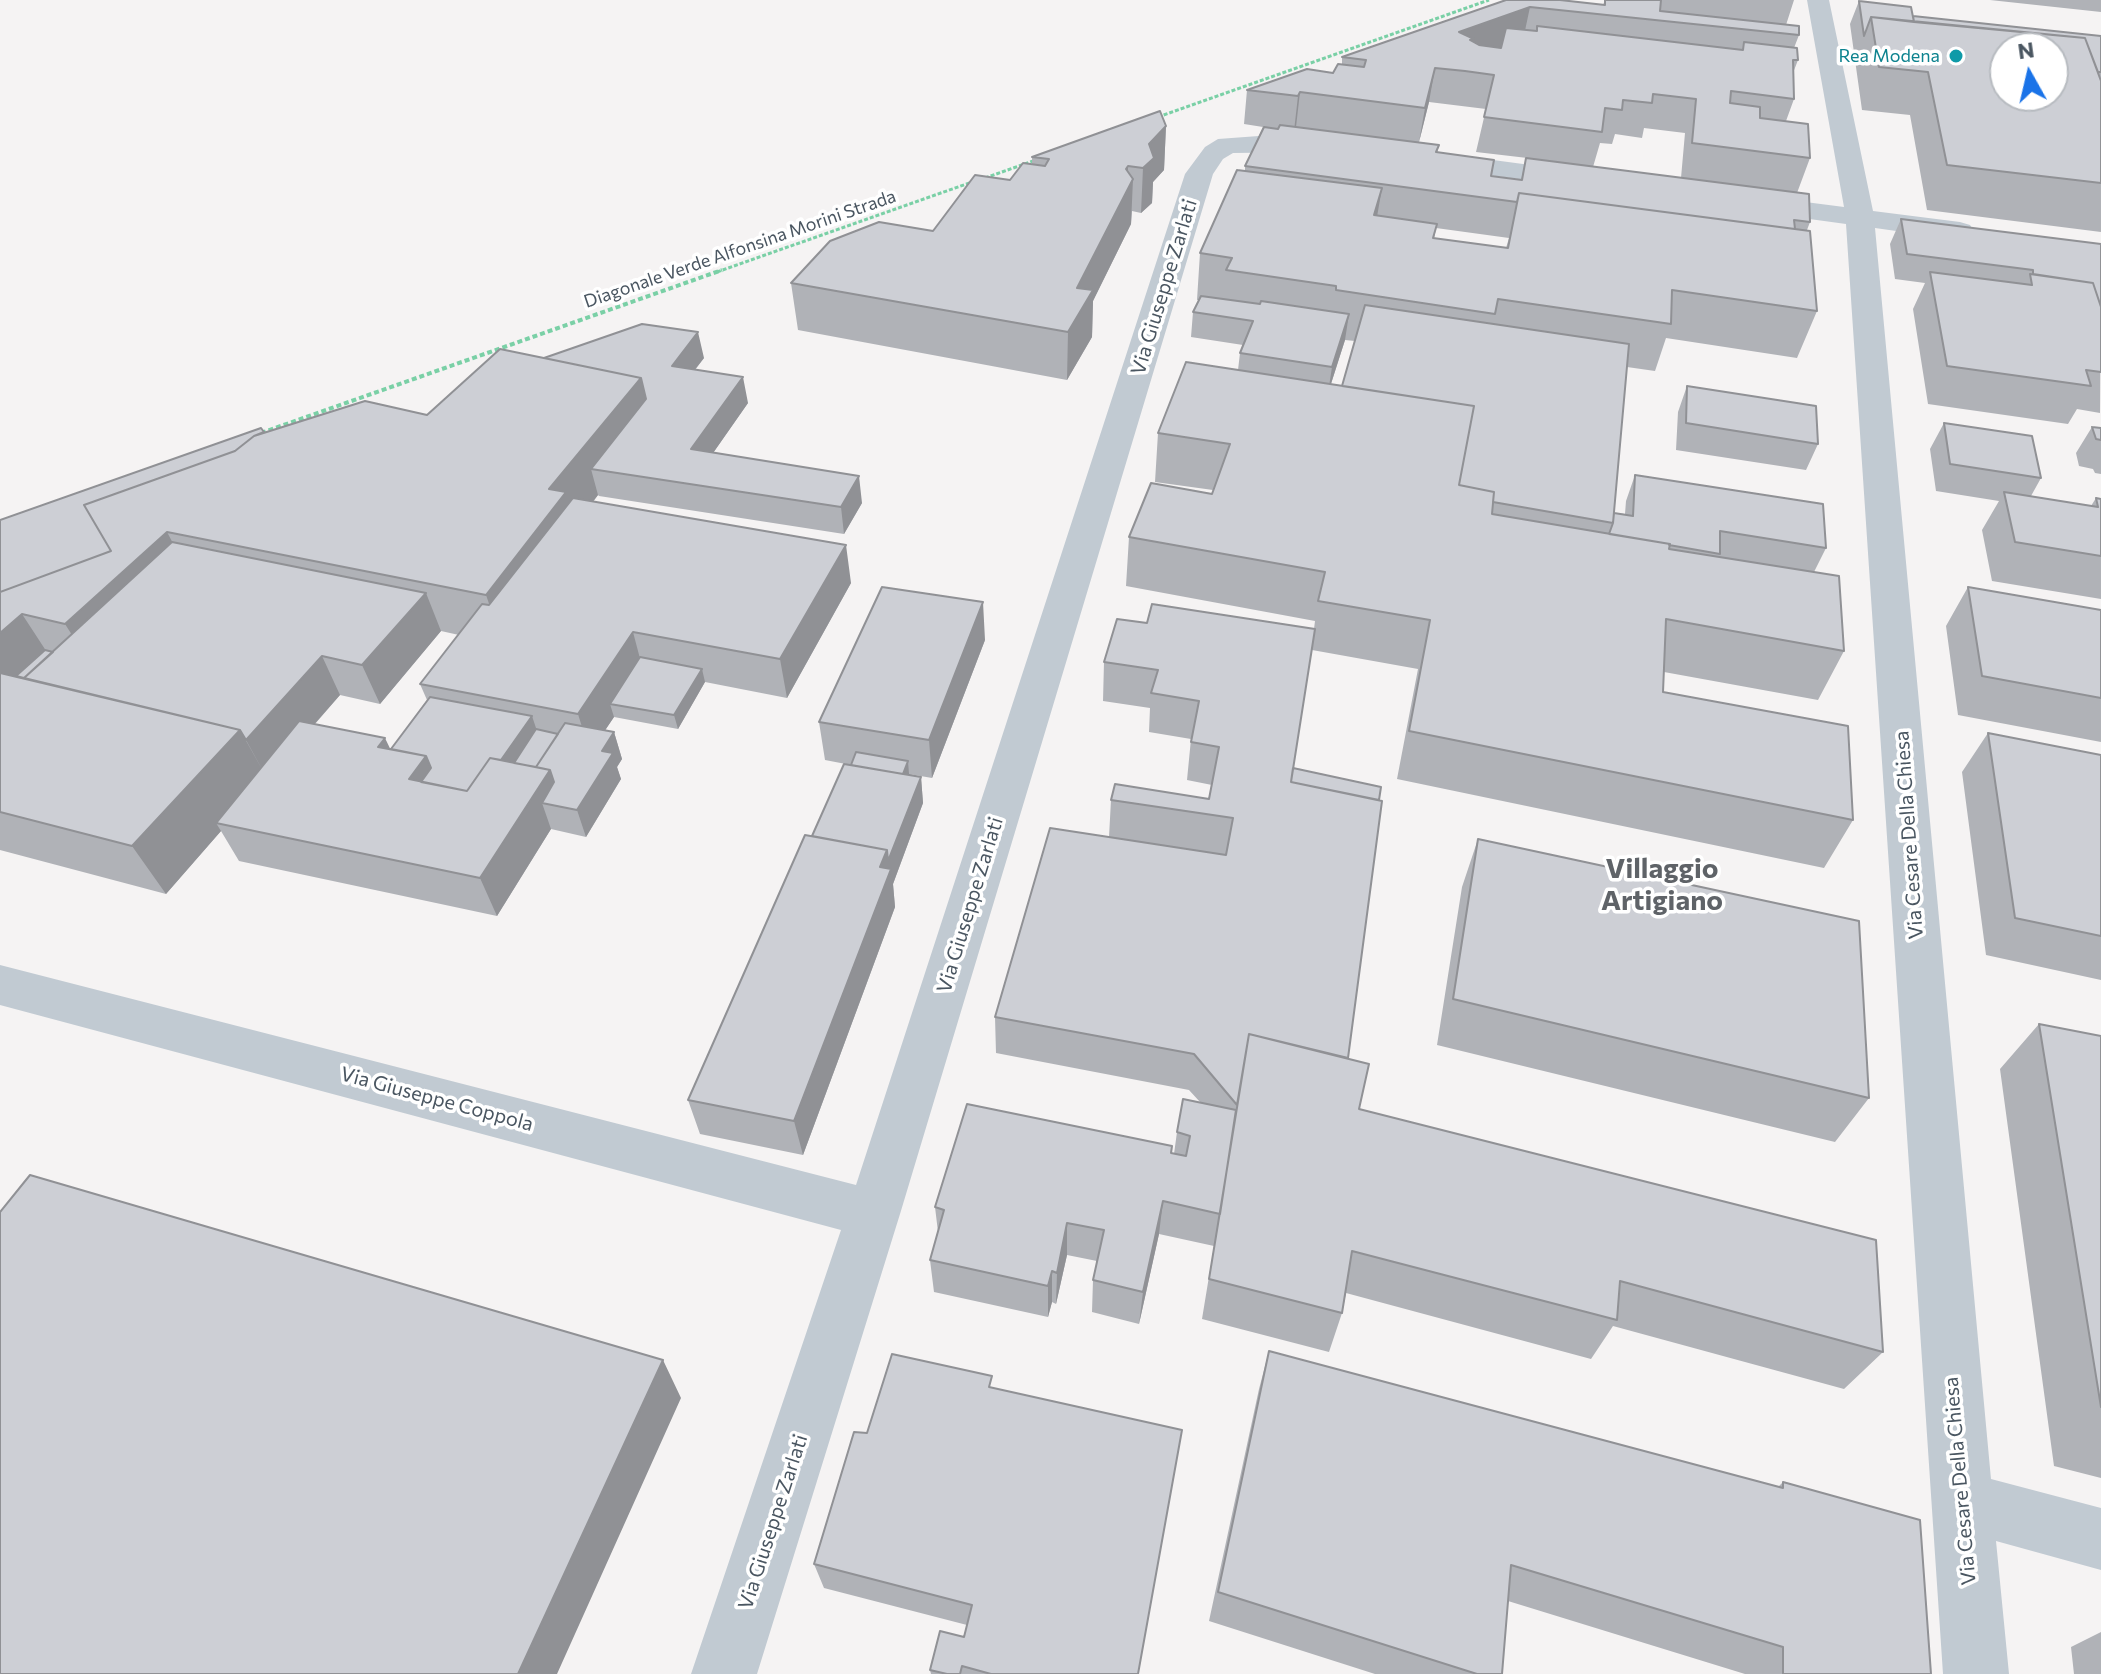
<!DOCTYPE html>
<html>
<head>
<meta charset="utf-8">
<style>
  body { margin:0 }
  #map { position:relative; width:2101px; height:1674px; overflow:hidden; background:#f5f3f3; font-family:Commissioner,sans-serif }
  canvas { display:block }
  .north { position:absolute; left:1989px; top:32px; width:80px; height:80px; box-sizing:border-box; background:#fff; border:2px solid #b7bbc0; border-radius:50%; rotate:352deg; font-size:22px; font-weight:700; line-height:32px; text-align:center; color:#4a5661 }
  .north::after { content:''; display:block; margin:auto; width:28px; height:36px; background:#1a73e8; clip-path:polygon(50% 0,100% 100%,50% 72%,0 100%) }
</style>
</head>
<body>
<div id="map">
<canvas width="2101" height="1674"></canvas>
<div class="north">N</div>
</div>
<script>
const ctx = document.querySelector('canvas').getContext('2d');
ctx.lineJoin = 'round';
const toPath = rows => new Path2D(rows.map(r => 'M' + r).join(''));
function strokePath(path, color, width, dash) { ctx.strokeStyle = color; ctx.lineWidth = width; ctx.lineCap = dash ? 'butt' : 'round'; ctx.setLineDash(dash || []); ctx.stroke(path); }
function paint(path, color) { ctx.fillStyle = color; ctx.fill(path, 'evenodd'); }
function drawText(font, color, halo, rows, align = 'center') {
  ctx.font = font + ' Commissioner,sans-serif'; ctx.lineWidth = 7; ctx.setLineDash([]); ctx.textBaseline = 'middle'; ctx.strokeStyle = halo; ctx.fillStyle = color; for (const [text, x, y, turn = 0] of rows) {
    ctx.save(); ctx.translate(x, y); ctx.rotate((+turn || 0) * Math.PI / 180); ctx.textAlign = isNaN(turn) ? turn : align; if (halo) ctx.strokeText(text, 0, 0); ctx.fillText(text, 0, 0); ctx.restore();
  }
}
strokePath(toPath([
  [1158,117,1489,0],
  [985,178,1036,160],
  [717,272,972,182]
]), '#7ad0a6', 3, [4, 2]);
strokePath(toPath([
  [261,433,722,270]
]), '#7ad0a6', 4, [5, 3]);
paint(toPath([
  [1807,0,1829,0,1873,211,1960,222,1970,225,1974,231,1970,237,1960,240,1875,228,1991,1479,2101,1508,2101,1570,1996,1541,2009,1674,1943,1674,1846,224,1751,211,1741,209,1737,203,1741,197,1751,195,1844,207,1807,0],
  [1286,134,1318,136,1327,138,1331,144,1327,150,1318,152,1233,153,1223,159,1213,174,900,1214,757,1674,691,1674,841,1230,0,1005,0,965,856,1185,1185,174,1205,147,1218,139,1286,134],
  [1433,152,1583,172,1593,174,1597,180,1593,186,1583,188,1423,166,1420,160,1423,154,1433,152]
]), '#c1cad2');
paint(toPath([
  [1506,0,1603,5,1605,0,1794,0,1786,25,1799,35,1794,48,1798,60,1793,73,1794,99,1786,121,1810,158,1797,193,1810,222,1807,230,1817,311,1797,358,1666,338,1655,371,1627,367,1614,513,1625,514,1626,501,1635,475,1826,548,1814,572,1844,651,1818,700,1664,672,1663,692,1853,820,1824,868,1397,779,1418,669,1312,650,1293,768,1348,1058,1359,1109,1883,1352,1844,1389,1613,1326,1591,1359,1346,1293,1342,1313,1329,1352,1202,1319,1214,1246,1159,1234,1139,1324,1092,1312,1093,1280,1097,1261,1067,1255,1056,1304,1052,1302,1048,1317,934,1292,930,1260,938,1232,935,1207,1171,1153,1174,1154,1177,1132,1200,1102,1189,1090,996,1053,995,1017,1109,837,1111,800,1209,799,1212,785,1187,780,1191,739,1149,732,1150,708,1103,701,1104,662,1147,623,1314,629,1315,621,1126,586,1129,537,1212,494,1213,490,1155,482,1158,433,1238,370,1240,353,1243,345,1191,337,1193,312,1199,300,1197,300,1200,253,1245,171,1245,166,1263,127,1244,124,1247,90,1333,73,1342,64,1342,57],
  [1429,102,1486,109,1476,152,1536,159,1526,158,1521,180,1491,176,1437,153,1439,145,1419,142],
  [1644,128,1685,133,1681,178,1593,167,1600,143,1612,144,1615,134,1642,138],
  [1436,228,1509,238,1506,248,1434,239],
  [1345,340,1355,341,1342,386,1331,384],
  [1990,0,2101,0,2101,12],
  [1859,1,1913,16,2101,36,2101,232,1927,210,1910,115,1862,110,1850,24],
  [1166,126,1164,170,1153,182,1152,203,1141,213,1132,211,1131,224,1093,301,1092,337,1067,380,798,330,791,283,933,231,1032,164,1032,157],
  [1901,219,2101,244,2100,413,2077,409,2068,424,1928,404,1913,309,1925,283,1895,279,1890,244],
  [544,358,704,358,695,370,748,403,713,453,862,503,844,534,599,496,598,495,593,502,851,583,787,698,705,682,678,729,614,717,605,730,614,732,622,759,617,767,621,779,586,837,551,829,497,916,239,861,221,831,166,894,0,850,0,520,264,432,427,415],
  [441,631,459,635,420,684,427,700,391,749,315,724,340,695,380,704],
  [1687,386,1818,444,1806,470,1676,450,1678,412],
  [1944,423,2041,478,2031,496,2091,506,2096,498,2101,499,2101,599,1992,581,1982,530,1999,501,1936,491,1930,449],
  [2092,427,2101,428,2101,474,2095,473,2093,469,2079,466,2076,453],
  [1968,587,2101,610,2101,742,1958,715,1946,626],
  [985,640,932,778,909,774,921,777,923,803,893,884,895,907,803,1155,700,1134,688,1100,812,836,851,765,825,760,819,722],
  [1988,733,2101,755,2101,980,1986,955,1962,772],
  [1478,839,1869,1098,1835,1142,1437,1045,1462,887],
  [2039,1024,2101,1036,2101,1478,2054,1466,2000,1069],
  [1269,1351,1778,1487,1783,1482,1931,1674,1745,1674,1508,1601,1502,1674,1375,1674,1209,1621,1259,1389],
  [993,1388,1138,1674,931,1674,930,1670,964,1637,967,1625,824,1588,814,1564,867,1433],
  [2101,1632,2101,1674,2074,1674,2071,1647]
]), '#b0b2b7');
paint(toPath([
  [1530,7,1523,40,1468,72,1459,32],
  [1435,68,1429,102,1419,142,1425,108],
  [1300,92,1296,127,1294,131,1298,96],
  [1166,126,1164,170,1153,182,1152,203,1141,213,1143,168,1149,144],
  [1128,166,1128,189,1133,179,1131,224,1093,301,1092,337,1067,380,1068,332,1077,288],
  [1382,188,1374,234,1374,215],
  [1349,314,1345,340,1328,393,1332,367],
  [698,332,704,358,677,392,672,366],
  [743,377,748,403,697,476,691,449],
  [641,378,652,426,591,469,598,495,575,524,503,644,486,595,549,489],
  [859,476,862,503,844,534,841,507],
  [167,532,193,581,88,660,65,624,22,614,54,663,0,702,0,605],
  [846,545,851,583,787,698,780,659],
  [426,593,441,631,380,704,362,665],
  [983,602,985,640,932,778,929,740],
  [633,632,643,670,610,704,614,717,590,753,578,714],
  [322,656,340,695,267,778,246,740],
  [702,669,705,682,678,729,674,715],
  [532,716,541,743,472,803],
  [240,730,267,778,216,823,221,831,166,894,132,846],
  [614,732,622,759,617,767,621,779,586,837,577,810,602,751],
  [570,736,564,808,542,803,551,829,497,916,480,878],
  [385,738,396,761,378,747],
  [426,756,443,794,409,779],
  [908,761,909,774,898,786],
  [921,777,923,803,893,884,895,907,803,1155,794,1121,880,867,887,850],
  [1163,1201,1159,1234,1139,1324,1143,1292],
  [1067,1223,1067,1255,1056,1304,1057,1273],
  [1052,1271,1052,1302,1048,1317,1048,1286],
  [663,1360,681,1398,557,1674,518,1674]
]), '#909195');
const building = toPath([
  [1506,0,1560,0,1605,5,1605,0,1661,0,1660,11,1799,26,1799,35,1530,7,1459,32,1474,39,1470,40,1479,45,1501,48,1506,28,1537,31,1537,26,1743,50,1744,42,1797,48,1798,60,1793,60,1794,99,1731,91,1730,103,1760,107,1760,118,1808,124,1810,158,1692,143,1696,99,1653,94,1652,103,1623,100,1622,110,1605,108,1602,132,1484,117,1494,75,1465,71,1435,68,1425,108,1300,92,1298,96,1247,90,1307,69,1333,73,1338,64,1364,67,1366,60,1342,57,1506,0],
  [1859,1,1911,7,1914,22,1871,17,1864,36,1859,1],
  [1913,16,2101,36,2101,72,2098,72,2085,38,1914,22,1913,16],
  [1871,17,2085,38,2101,81,2101,183,1947,165,1928,72,1879,67,1871,17],
  [2005,48,2053,48,2053,96,2005,96,2005,48],
  [1160,111,1166,126,1149,144,1154,158,1143,168,1128,166,1126,169,1133,179,1077,288,1093,290,1068,332,791,283,830,241,879,222,933,231,975,175,1010,180,1023,163,1045,166,1049,159,1032,157,1160,111],
  [1280,125,1439,145,1436,152,1494,160,1491,176,1522,180,1526,158,1809,194,1810,222,1794,220,1795,229,1519,193,1517,202,1245,166,1264,127,1278,129,1280,125],
  [1237,170,1382,188,1374,215,1437,224,1433,238,1508,248,1519,193,1810,231,1817,311,1672,290,1671,324,1498,299,1495,314,1336,290,1336,286,1226,270,1232,258,1200,253,1237,170],
  [1901,219,2101,244,2101,307,2093,283,2033,274,2033,270,1907,254,1901,219],
  [1930,272,2032,285,2030,274,2093,283,2101,307,2101,372,2086,370,2091,386,1947,366,1930,272],
  [1201,296,1260,304,1261,301,1349,314,1332,367,1240,353,1253,321,1193,312,1201,296],
  [1365,305,1629,344,1613,523,1493,502,1494,492,1459,485,1474,406,1342,386,1365,305],
  [642,324,698,332,672,366,743,377,691,449,859,476,841,507,591,469,646,399,641,378,544,358,642,324],
  [500,349,641,378,549,489,566,492,486,595,167,532,65,624,22,614,0,633,0,592,111,551,84,505,235,451,254,436,365,401,427,415,500,349],
  [1186,362,1474,406,1459,485,1494,492,1492,514,1670,544,1669,549,1839,576,1844,651,1666,619,1663,692,1848,726,1853,820,1409,731,1430,620,1318,601,1325,572,1129,537,1151,483,1212,494,1230,444,1158,433,1186,362],
  [1687,386,1816,406,1818,444,1686,423,1687,386],
  [1944,423,2032,436,2041,478,1950,464,1944,423],
  [2092,427,2101,428,2101,440,2096,439,2092,427],
  [261,428,264,432,254,436,235,451,84,505,111,551,0,592,0,520,261,428],
  [1635,475,1823,504,1826,548,1720,531,1720,554,1669,545,1670,544,1609,534,1613,523,1614,513,1633,516,1635,475],
  [2004,492,2098,507,2096,498,2101,499,2101,556,2015,542,2004,492],
  [573,498,846,545,780,659,633,632,578,714,420,684,482,604,489,605,573,498],
  [172,542,426,593,362,665,322,656,246,740,240,730,24,678,172,542],
  [882,587,983,602,929,740,819,722,882,587],
  [1968,587,2101,610,2101,698,1982,676,1968,587],
  [1152,604,1315,629,1291,782,1382,801,1348,1058,1249,1034,1237,1105,1194,1054,995,1017,1050,828,1226,855,1233,818,1111,800,1115,784,1209,799,1219,747,1191,742,1199,701,1151,693,1158,670,1104,662,1117,619,1147,623,1152,604],
  [45,650,53,652,24,678,16,676,45,650],
  [640,657,702,669,674,715,610,704,640,657],
  [0,673,240,730,132,846,0,812,0,673],
  [430,697,532,716,501,760,490,758,467,791,421,782,431,768,426,756,391,749,430,697],
  [299,721,385,738,378,747,426,756,409,779,467,791,490,758,550,770,480,878,216,823,299,721],
  [565,723,614,732,602,751,613,753,577,810,542,803,554,782,550,770,536,767,565,723],
  [536,729,558,734,536,767,514,763,536,729],
  [1988,733,2101,755,2101,936,2015,918,1988,733],
  [856,752,908,761,903,774,851,765,856,752],
  [844,764,921,777,888,861,887,850,812,836,844,764],
  [1293,768,1381,787,1379,800,1291,782,1293,768],
  [805,835,887,850,880,867,891,869,794,1121,688,1100,805,835],
  [1478,839,1859,921,1869,1098,1453,999,1478,839],
  [2039,1024,2101,1036,2101,1407,2039,1024],
  [1249,1034,1369,1064,1359,1109,1876,1240,1883,1352,1620,1281,1617,1320,1352,1251,1342,1313,1209,1279,1249,1034],
  [1183,1099,1236,1110,1220,1214,1163,1201,1143,1292,1093,1280,1104,1230,1067,1223,1057,1273,1052,1271,1048,1286,930,1260,944,1210,935,1207,967,1104,1172,1146,1171,1153,1186,1156,1190,1136,1177,1132,1183,1099],
  [30,1175,663,1360,518,1674,0,1674,0,1212,30,1175],
  [1269,1351,1783,1488,1783,1482,1920,1520,1931,1674,1783,1674,1783,1647,1511,1565,1502,1674,1477,1674,1218,1592,1269,1351],
  [892,1354,992,1376,989,1387,1182,1430,1138,1674,991,1674,962,1666,960,1674,947,1674,930,1670,940,1631,964,1637,972,1605,814,1564,854,1432,867,1433,892,1354]
]);
paint(building, '#cdcfd5');
strokePath(building, '#909195', 2);
for (const [x, y, r, color] of [
  [1956,56,8,"#0f9aa8"]
]) { const dot = new Path2D(); dot.arc(x, y, r, 0, 2 * Math.PI); ctx.fillStyle = color; ctx.fill(dot); strokePath(dot, '#fff', 3); }
drawText('18px', '#0d838f', '#fff', [
  ["Rea Modena",1940,56]
], 'right');
drawText('18px', '#4a5661', '#fff', [
  ["Diagonale Verde Alfonsina Morini Strada",740,249,-19]
]);
drawText('20px', '#4a5661', '#fff', [
  ["Via Giuseppe Zarlati",1164,287,-73],
  ["Via Cesare Della Chiesa",1909,835,-94],
  ["Via Giuseppe Zarlati",970,905,-73],
  ["Via Giuseppe Coppola",437,1099,15],
  ["Via Cesare Della Chiesa",1960,1481,-95],
  ["Via Giuseppe Zarlati",773,1522,-72]
]);
drawText('bold 28px', '#5f6368', '#fff', [
  ["Villaggio",1662,869],
  ["Artigiano",1662,901]
]);
</script>
</body>
</html>
